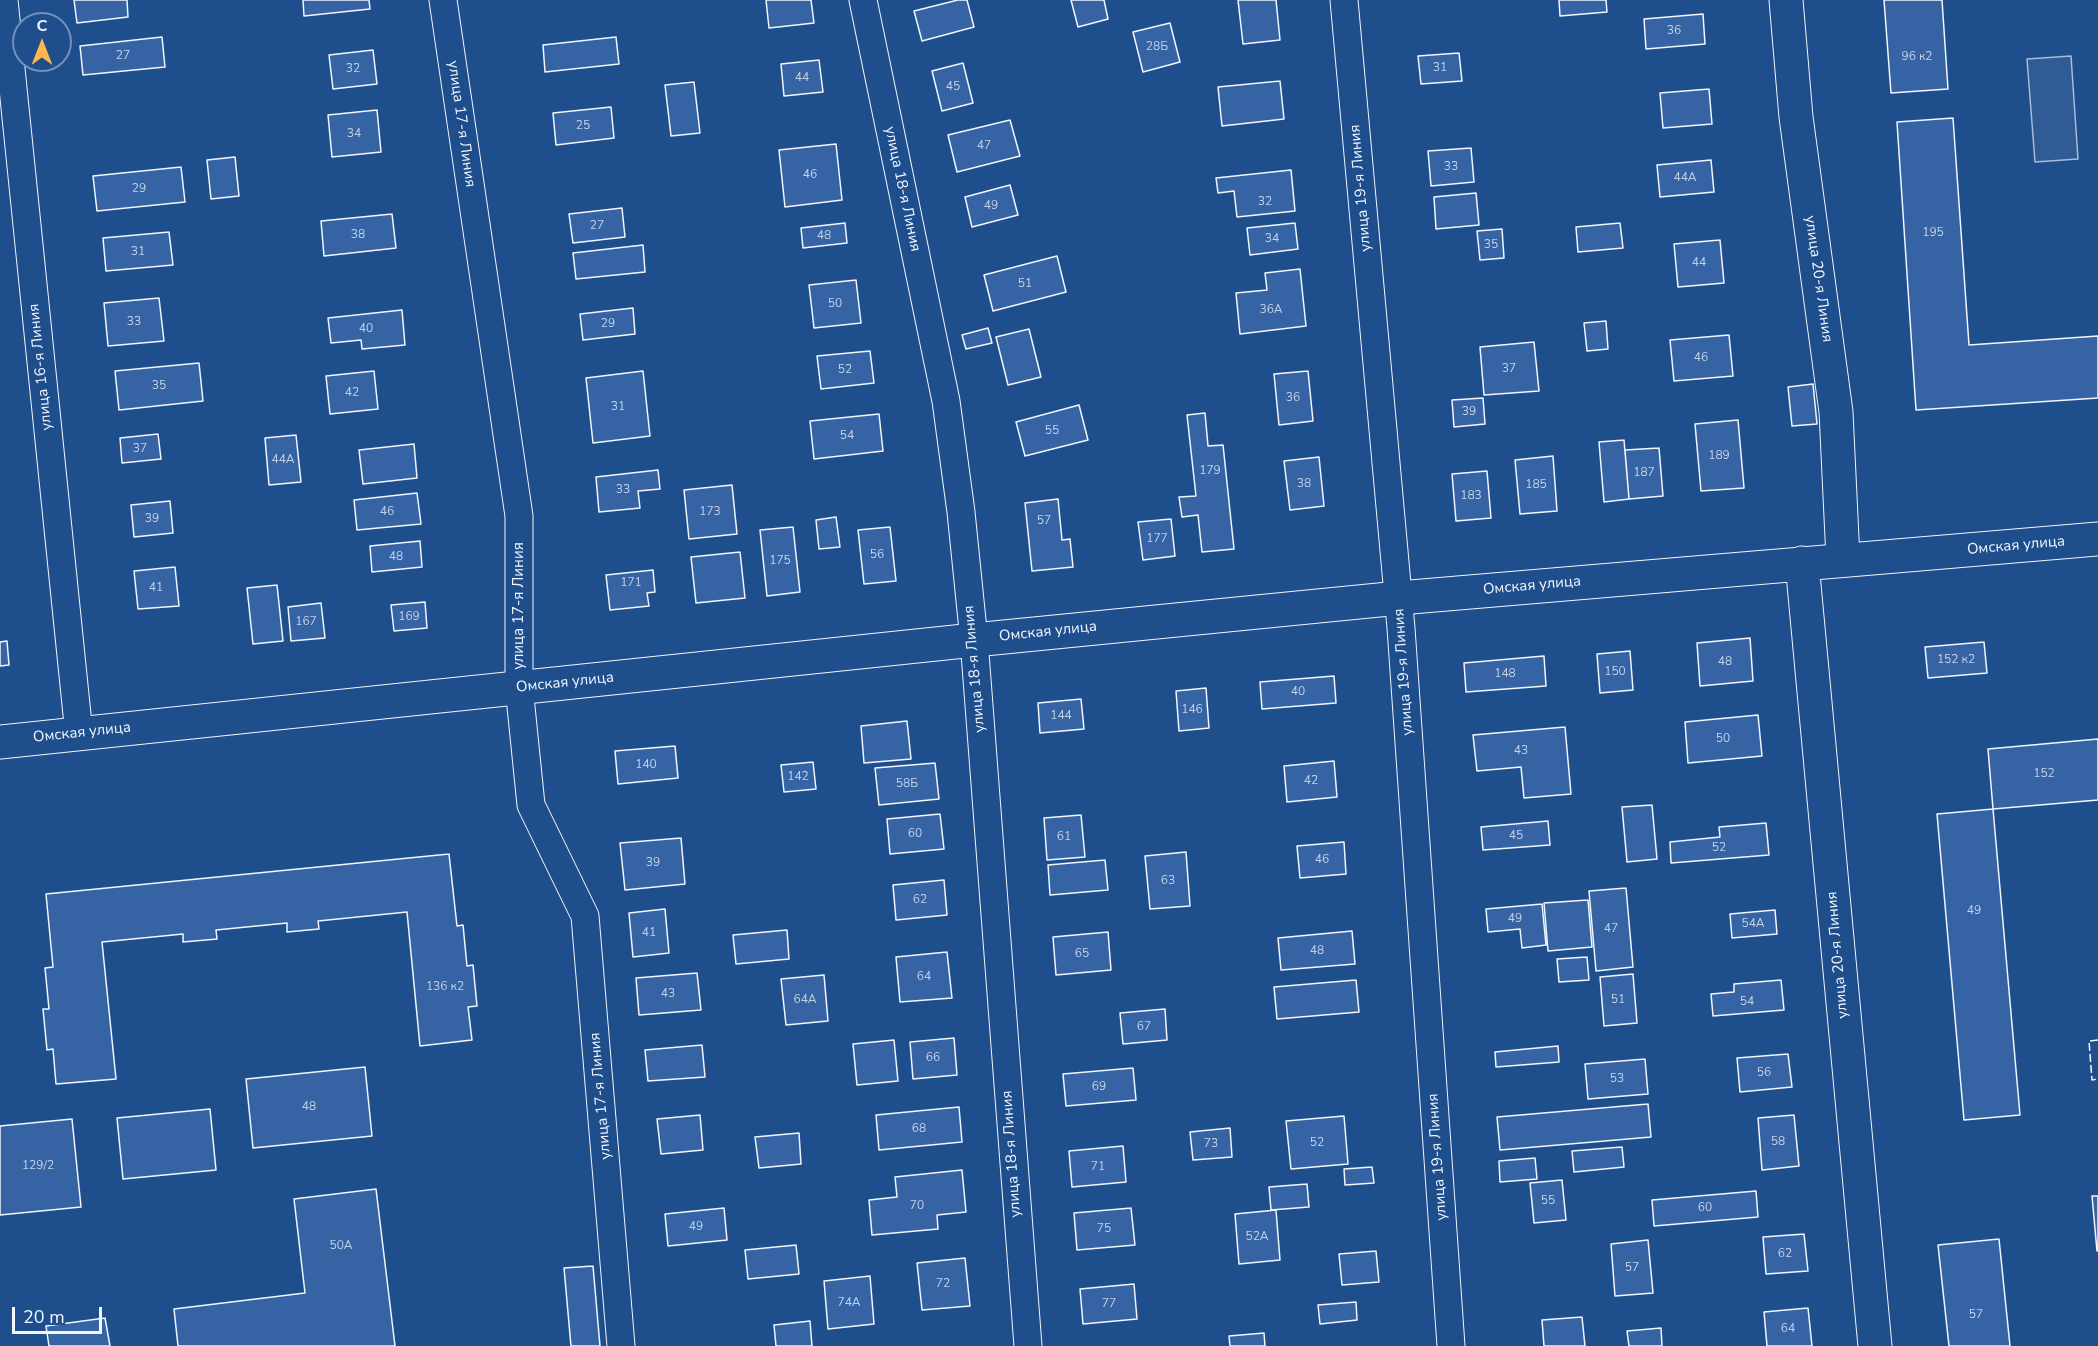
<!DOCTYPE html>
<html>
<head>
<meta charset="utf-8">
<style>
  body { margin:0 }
  #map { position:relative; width:2098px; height:1346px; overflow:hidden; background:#1f4e8c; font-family:"Nunito Sans",sans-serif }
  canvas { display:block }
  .north { position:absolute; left:12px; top:12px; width:60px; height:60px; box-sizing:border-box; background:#1f4e8c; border:2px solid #7391ba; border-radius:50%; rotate:0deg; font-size:16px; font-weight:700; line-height:24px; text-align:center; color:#f2f6ff }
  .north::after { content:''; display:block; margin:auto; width:21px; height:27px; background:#ffb74d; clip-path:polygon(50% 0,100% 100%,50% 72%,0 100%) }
  .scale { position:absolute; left:12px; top:1307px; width:90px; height:27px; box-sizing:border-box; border:3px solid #f2f6ff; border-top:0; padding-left:8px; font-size:18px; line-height:21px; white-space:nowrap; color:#f2f6ff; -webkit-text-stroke:4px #1f4e8c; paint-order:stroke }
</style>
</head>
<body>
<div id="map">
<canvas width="2098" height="1346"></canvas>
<div class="north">С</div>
<div class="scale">20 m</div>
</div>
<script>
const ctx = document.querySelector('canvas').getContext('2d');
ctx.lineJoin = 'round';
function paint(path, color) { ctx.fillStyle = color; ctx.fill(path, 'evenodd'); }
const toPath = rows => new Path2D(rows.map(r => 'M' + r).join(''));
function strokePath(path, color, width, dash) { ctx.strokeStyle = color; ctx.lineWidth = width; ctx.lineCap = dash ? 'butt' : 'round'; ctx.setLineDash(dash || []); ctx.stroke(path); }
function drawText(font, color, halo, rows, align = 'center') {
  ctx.font = font + ' "Nunito Sans",sans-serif'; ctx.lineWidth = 4.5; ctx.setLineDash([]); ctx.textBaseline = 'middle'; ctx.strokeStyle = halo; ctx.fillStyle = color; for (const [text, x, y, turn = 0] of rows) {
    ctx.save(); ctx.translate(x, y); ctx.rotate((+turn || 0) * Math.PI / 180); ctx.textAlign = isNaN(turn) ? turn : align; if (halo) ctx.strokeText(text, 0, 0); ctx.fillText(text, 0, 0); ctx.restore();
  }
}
const built = toPath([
  [2071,56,2078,159,2035,162,2027,59,2071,56]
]);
paint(built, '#305b95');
strokePath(built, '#a8bbd7', 1.5);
const building = toPath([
  [74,0,127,0,128,17,77,23,74,0],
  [303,0,369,0,370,9,304,16,303,0],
  [766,0,811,0,814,23,769,28,766,0],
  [958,0,967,0,974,27,922,41,914,11,958,0],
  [1071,0,1104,0,1108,19,1078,27,1071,0],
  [1238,0,1276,0,1280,40,1243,44,1238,0],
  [1559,0,1606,0,1607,12,1560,16,1559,0],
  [1884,0,1942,0,1948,89,1891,93,1884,0],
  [1703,14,1705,44,1646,49,1644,19,1703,14],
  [1170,23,1180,62,1143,72,1133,32,1170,23],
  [162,37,165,67,83,75,80,46,162,37],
  [616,37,619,64,545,72,543,45,616,37],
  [373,50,377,84,333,89,329,55,373,50],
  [1459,53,1462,81,1421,84,1418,56,1459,53],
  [819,60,823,92,784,96,781,64,819,60],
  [963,63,973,103,942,111,932,71,963,63],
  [1280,81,1284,119,1222,126,1218,87,1280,81],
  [694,82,700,133,671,136,665,85,694,82],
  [1709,89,1712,124,1663,128,1660,93,1709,89],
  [611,107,614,138,556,145,553,113,611,107],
  [377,110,381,152,332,157,328,115,377,110],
  [1953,118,1969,345,2098,336,2098,398,1916,410,1897,122,1953,118],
  [1010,120,1020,156,957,172,948,135,1010,120],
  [836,144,842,200,785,207,779,150,836,144],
  [1471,148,1474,182,1431,186,1428,151,1471,148],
  [235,157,239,196,211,199,207,160,235,157],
  [1711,160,1714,192,1660,197,1657,165,1711,160],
  [181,167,185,202,97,211,93,176,181,167],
  [1291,170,1295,211,1237,217,1234,191,1218,193,1216,178,1291,170],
  [1010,185,1018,215,972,227,965,197,1010,185],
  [1476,193,1479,225,1436,229,1434,197,1476,193],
  [622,208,625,237,573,243,569,214,622,208],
  [392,214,396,248,324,256,321,221,392,214],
  [845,223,847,243,803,248,801,228,845,223],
  [1295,223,1298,249,1250,255,1247,228,1295,223],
  [1620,223,1623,248,1578,252,1576,227,1620,223],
  [1502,229,1504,258,1480,260,1477,231,1502,229],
  [169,232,173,265,106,271,103,238,169,232],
  [1720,240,1724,283,1678,287,1674,244,1720,240],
  [643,245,645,272,576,279,573,253,643,245],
  [1057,256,1066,292,993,311,984,275,1057,256],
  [1300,269,1306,326,1240,334,1236,293,1267,290,1265,273,1300,269],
  [856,280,861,323,814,328,809,285,856,280],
  [159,298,164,341,108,346,104,303,159,298],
  [633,308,635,334,583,340,580,314,633,308],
  [402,310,405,345,362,349,361,340,331,343,328,318,402,310],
  [1606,321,1608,349,1587,351,1584,323,1606,321],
  [988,328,992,343,966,349,962,335,988,328],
  [1029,329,1041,377,1008,385,996,337,1029,329],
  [1729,335,1733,376,1674,381,1670,340,1729,335],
  [1534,342,1539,391,1484,395,1480,347,1534,342],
  [870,351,874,383,821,389,817,356,870,351],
  [199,363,203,401,119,410,115,371,199,363],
  [374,371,378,409,330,414,326,376,374,371],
  [643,371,650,436,593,443,586,378,643,371],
  [1308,371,1313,421,1279,425,1274,374,1308,371],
  [1813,384,1817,424,1792,426,1788,387,1813,384],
  [1483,398,1485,424,1454,427,1452,400,1483,398],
  [1079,405,1088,440,1025,456,1016,422,1079,405],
  [1205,413,1208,446,1223,445,1234,549,1202,552,1198,515,1182,517,1179,497,1196,496,1187,415,1205,413],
  [879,414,883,451,814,459,810,421,879,414],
  [1738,420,1744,488,1701,491,1695,424,1738,420],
  [158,434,161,459,122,463,120,438,158,434],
  [296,435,301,482,269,485,265,438,296,435],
  [1624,440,1629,499,1604,502,1599,442,1624,440],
  [414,444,417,478,363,484,359,450,414,444],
  [1659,448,1663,496,1629,499,1625,450,1659,448],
  [1553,456,1557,511,1520,514,1515,460,1553,456],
  [1319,457,1324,506,1290,510,1284,461,1319,457],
  [658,470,660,489,638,491,640,508,599,512,596,477,658,470],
  [1487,471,1491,518,1456,521,1452,474,1487,471],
  [732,485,737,534,689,539,684,490,732,485],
  [417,493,421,524,357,530,354,500,417,493],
  [1058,499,1062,540,1070,539,1073,567,1032,571,1025,503,1058,499],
  [170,501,173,533,134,537,131,505,170,501],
  [836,517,840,547,819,549,816,520,836,517],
  [1171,519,1175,556,1143,560,1138,522,1171,519],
  [793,527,800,592,767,596,760,530,793,527],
  [890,527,896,581,864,584,858,530,890,527],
  [420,541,422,567,372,572,370,546,420,541],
  [740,552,745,598,696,603,691,557,740,552],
  [175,567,179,606,138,609,134,571,175,567],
  [653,570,655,592,647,593,649,606,610,610,606,575,653,570],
  [277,585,283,641,253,644,247,588,277,585],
  [425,602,427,628,394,631,391,605,425,602],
  [321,603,325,638,291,641,288,607,321,603],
  [1750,638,1753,681,1700,686,1697,643,1750,638],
  [7,641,9,665,0,666,0,642,7,641],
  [1984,642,1987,673,1928,678,1925,647,1984,642],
  [1630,651,1633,690,1600,693,1597,654,1630,651],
  [1544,656,1546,686,1466,692,1464,663,1544,656],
  [1334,676,1336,703,1262,709,1260,682,1334,676],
  [1206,688,1209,728,1179,731,1176,691,1206,688],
  [1081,699,1084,729,1040,733,1038,703,1081,699],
  [1758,715,1762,756,1688,763,1685,722,1758,715],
  [907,721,911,759,864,763,861,726,907,721],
  [1565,727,1571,794,1524,798,1521,767,1477,771,1473,735,1565,727],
  [2098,739,2098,800,1993,809,1988,749,2098,739],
  [675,746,678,778,618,784,615,751,675,746],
  [1334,761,1337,797,1287,802,1284,766,1334,761],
  [813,762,816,789,784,792,781,765,813,762],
  [935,763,939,799,879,805,875,768,935,763],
  [1652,805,1657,859,1627,862,1622,807,1652,805],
  [1993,809,2020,1115,1964,1120,1937,814,1993,809],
  [940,814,944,849,890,854,887,819,940,814],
  [1081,815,1085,857,1047,860,1044,818,1081,815],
  [1548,821,1550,845,1483,850,1481,827,1548,821],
  [1766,823,1769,855,1671,863,1670,842,1720,837,1719,827,1766,823],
  [681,838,685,884,625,890,620,843,681,838],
  [1344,842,1346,874,1300,878,1297,846,1344,842],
  [1186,852,1190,906,1150,909,1145,856,1186,852],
  [449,854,457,926,463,925,467,966,473,965,477,1006,468,1007,472,1040,420,1046,407,912,318,921,319,929,287,932,287,923,216,930,217,939,183,942,183,934,102,942,116,1079,56,1084,53,1049,47,1050,43,1009,49,1009,45,968,53,967,46,894,449,854],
  [1105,860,1108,890,1050,895,1048,865,1105,860],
  [944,880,947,915,896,920,893,885,944,880],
  [1626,888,1633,967,1596,971,1589,891,1626,888],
  [1588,900,1592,947,1548,951,1544,903,1588,900],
  [1542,904,1546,945,1522,948,1520,929,1488,932,1486,909,1542,904],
  [665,909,669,953,633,957,629,913,665,909],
  [1775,910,1777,934,1732,938,1730,914,1775,910],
  [787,930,789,959,736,964,733,935,787,930],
  [1352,931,1355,964,1281,970,1278,938,1352,931],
  [1108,932,1111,970,1056,975,1053,937,1108,932],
  [947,952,952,998,900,1002,896,957,947,952],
  [1587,957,1589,980,1559,982,1557,959,1587,957],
  [697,973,701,1010,639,1015,636,978,697,973],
  [1633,974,1637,1023,1604,1026,1600,977,1633,974],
  [824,975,828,1021,786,1025,781,979,824,975],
  [1356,980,1359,1012,1277,1019,1274,987,1356,980],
  [1781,980,1784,1010,1713,1016,1711,994,1734,992,1734,984,1781,980],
  [1165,1009,1167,1040,1123,1044,1120,1013,1165,1009],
  [954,1038,957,1075,913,1079,910,1042,954,1038],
  [894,1040,898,1081,857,1085,853,1044,894,1040],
  [702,1045,705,1077,648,1081,645,1050,702,1045],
  [1558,1046,1559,1062,1496,1067,1495,1052,1558,1046],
  [1788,1054,1792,1087,1740,1092,1737,1058,1788,1054],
  [1645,1059,1648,1094,1588,1099,1585,1064,1645,1059],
  [365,1067,372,1136,253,1148,246,1079,365,1067],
  [1133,1068,1136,1100,1066,1106,1063,1074,1133,1068],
  [1648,1104,1651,1137,1500,1150,1497,1117,1648,1104],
  [959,1107,962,1142,879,1150,876,1115,959,1107],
  [210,1109,216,1170,123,1179,117,1118,210,1109],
  [700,1115,703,1150,661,1154,657,1119,700,1115],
  [1794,1115,1799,1166,1762,1170,1758,1118,1794,1115],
  [1344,1116,1348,1164,1291,1169,1286,1121,1344,1116],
  [72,1119,81,1207,0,1215,0,1126,72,1119],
  [1230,1128,1232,1157,1193,1160,1190,1132,1230,1128],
  [799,1133,801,1164,759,1168,755,1137,799,1133],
  [1123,1146,1126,1182,1072,1187,1069,1151,1123,1146],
  [1622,1147,1624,1167,1574,1172,1572,1151,1622,1147],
  [1535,1158,1537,1179,1500,1182,1499,1161,1535,1158],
  [1372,1167,1374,1183,1345,1185,1344,1169,1372,1167],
  [962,1170,966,1212,937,1215,938,1229,872,1235,869,1200,897,1197,895,1177,962,1170],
  [1562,1180,1566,1220,1534,1223,1530,1183,1562,1180],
  [1307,1184,1309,1207,1271,1210,1269,1187,1307,1184],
  [376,1189,395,1346,178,1346,174,1309,305,1293,294,1199,376,1189],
  [1756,1191,1758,1217,1654,1226,1652,1200,1756,1191],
  [2092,1196,2098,1196,2098,1251,2097,1251,2092,1196],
  [724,1208,727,1240,668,1246,665,1214,724,1208],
  [1131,1208,1135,1245,1077,1250,1074,1213,1131,1208],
  [1276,1210,1280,1260,1239,1264,1235,1214,1276,1210],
  [1804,1234,1808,1271,1766,1274,1763,1237,1804,1234],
  [1999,1239,2010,1346,1949,1346,1938,1245,1999,1239],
  [1648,1240,1653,1293,1615,1296,1611,1244,1648,1240],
  [796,1245,799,1274,748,1279,745,1250,796,1245],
  [1376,1251,1379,1282,1342,1285,1339,1254,1376,1251],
  [965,1258,970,1306,922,1310,917,1263,965,1258],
  [593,1266,600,1346,571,1346,564,1268,593,1266],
  [870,1276,874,1324,828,1329,824,1281,870,1276],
  [1134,1284,1137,1319,1083,1324,1080,1289,1134,1284],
  [1356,1302,1357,1320,1320,1324,1318,1305,1356,1302],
  [1808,1308,1812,1346,1767,1346,1764,1312,1808,1308],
  [1582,1317,1585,1346,1544,1346,1542,1320,1582,1317],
  [105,1318,110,1346,49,1346,46,1326,105,1318],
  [810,1321,812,1346,776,1346,774,1325,810,1321],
  [1661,1328,1662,1346,1629,1346,1627,1331,1661,1328],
  [1264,1333,1265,1346,1230,1346,1229,1336,1264,1333]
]);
paint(building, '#3563a3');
strokePath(building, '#f2f6ff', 1.5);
const minor = toPath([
  [4,0,79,734],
  [443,0,519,516,519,687,531,805,585,916,621,1346],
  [863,0,946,401,961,512,974,640,1028,1346],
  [1344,0,1401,628,1451,1346]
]);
const tertiary = toPath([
  [1786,0,1796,117,1836,412,1843,559]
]);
const secondary = toPath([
  [1802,563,1875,1346],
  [0,742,974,640,1399,598,2098,539]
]);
strokePath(minor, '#f2f6ff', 29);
strokePath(tertiary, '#f2f6ff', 35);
strokePath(secondary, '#f2f6ff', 35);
strokePath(minor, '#1f4e8c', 27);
strokePath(tertiary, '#1f4e8c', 33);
strokePath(secondary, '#1f4e8c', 33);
strokePath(toPath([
  [2098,1040,2089,1041,2092,1080,2098,1079]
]), '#f2f6ff', 1.5, [8, 3]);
drawText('12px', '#c3d1e8', null, [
  ["36",1674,31],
  ["28Б",1157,47],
  ["27",123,56],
  ["96 к2",1917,57],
  ["31",1440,68],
  ["32",353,69],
  ["44",802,78],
  ["45",953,87],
  ["25",583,126],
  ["34",354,134],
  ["47",984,146],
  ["33",1451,167],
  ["46",810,175],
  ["44А",1685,178],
  ["29",139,189],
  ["32",1265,202],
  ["49",991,206],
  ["27",597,226],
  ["195",1933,233],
  ["38",358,235],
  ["48",824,236],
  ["34",1272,239],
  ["35",1491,245],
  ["31",138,252],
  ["44",1699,263],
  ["51",1025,284],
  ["50",835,304],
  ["36А",1271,310],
  ["33",134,322],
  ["29",608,324],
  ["40",366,329],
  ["46",1701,358],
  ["37",1509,369],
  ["52",845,370],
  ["35",159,386],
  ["42",352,393],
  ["36",1293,398],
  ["31",618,407],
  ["39",1469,412],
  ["55",1052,431],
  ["54",847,436],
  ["37",140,449],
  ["189",1719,456],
  ["44А",283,460],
  ["179",1210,471],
  ["187",1644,473],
  ["38",1304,484],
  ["185",1536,485],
  ["33",623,490],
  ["183",1471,496],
  ["46",387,512],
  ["173",710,512],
  ["39",152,519],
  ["57",1044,521],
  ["177",1157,539],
  ["56",877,555],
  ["48",396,557],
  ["175",780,561],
  ["171",631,583],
  ["41",156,588],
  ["169",409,617],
  ["167",306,622],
  ["152 к2",1956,660],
  ["48",1725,662],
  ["150",1615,672],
  ["148",1505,674],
  ["40",1298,692],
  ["146",1192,710],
  ["144",1061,716],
  ["50",1723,739],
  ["43",1521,751],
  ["140",646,765],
  ["152",2044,774],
  ["142",798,777],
  ["42",1311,781],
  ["58Б",907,784],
  ["60",915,834],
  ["45",1516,836],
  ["61",1064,837],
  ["52",1719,848],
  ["46",1322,860],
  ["39",653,863],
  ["63",1168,881],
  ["62",920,900],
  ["49",1974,911],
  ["49",1515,919],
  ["54А",1753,924],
  ["47",1611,929],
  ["41",649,933],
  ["48",1317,951],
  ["65",1082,954],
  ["64",924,977],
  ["136 к2",445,987],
  ["43",668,994],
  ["64А",805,1000],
  ["51",1618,1000],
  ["54",1747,1002],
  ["67",1144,1027],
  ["66",933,1058],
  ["56",1764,1073],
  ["53",1617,1079],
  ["69",1099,1087],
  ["48",309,1107],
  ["68",919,1129],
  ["58",1778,1142],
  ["52",1317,1143],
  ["73",1211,1144],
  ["129/2",38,1166],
  ["71",1098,1167],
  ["55",1548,1201],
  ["70",917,1206],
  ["60",1705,1208],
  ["49",696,1227],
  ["75",1104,1229],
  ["52А",1257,1237],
  ["50А",341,1246],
  ["62",1785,1254],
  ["57",1632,1268],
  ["72",943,1284],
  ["74А",849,1303],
  ["77",1109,1304],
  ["57",1976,1315],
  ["64",1788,1329]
]);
drawText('15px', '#f2f6ff', '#1f4e8c', [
  ["улица 17-я Линия",461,124,82],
  ["улица 19-я Линия",1361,188,-95],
  ["улица 18-я Линия",902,189,78],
  ["улица 20-я Линия",1818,279,82],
  ["улица 16-я Линия",41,367,-96],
  ["Омская улица",2016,546,-5],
  ["Омская улица",1532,586,-5],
  ["улица 17-я Линия",519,606,-90],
  ["Омская улица",1048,632,-6],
  ["улица 18-я Линия",975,669,-95],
  ["улица 19-я Линия",1404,672,-94],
  ["Омская улица",565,683,-6],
  ["Омская улица",82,733,-6],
  ["улица 20-я Линия",1838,955,-95],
  ["улица 17-я Линия",601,1096,-95],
  ["улица 18-я Линия",1012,1154,-94],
  ["улица 19-я Линия",1438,1157,-94]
]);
</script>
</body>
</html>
